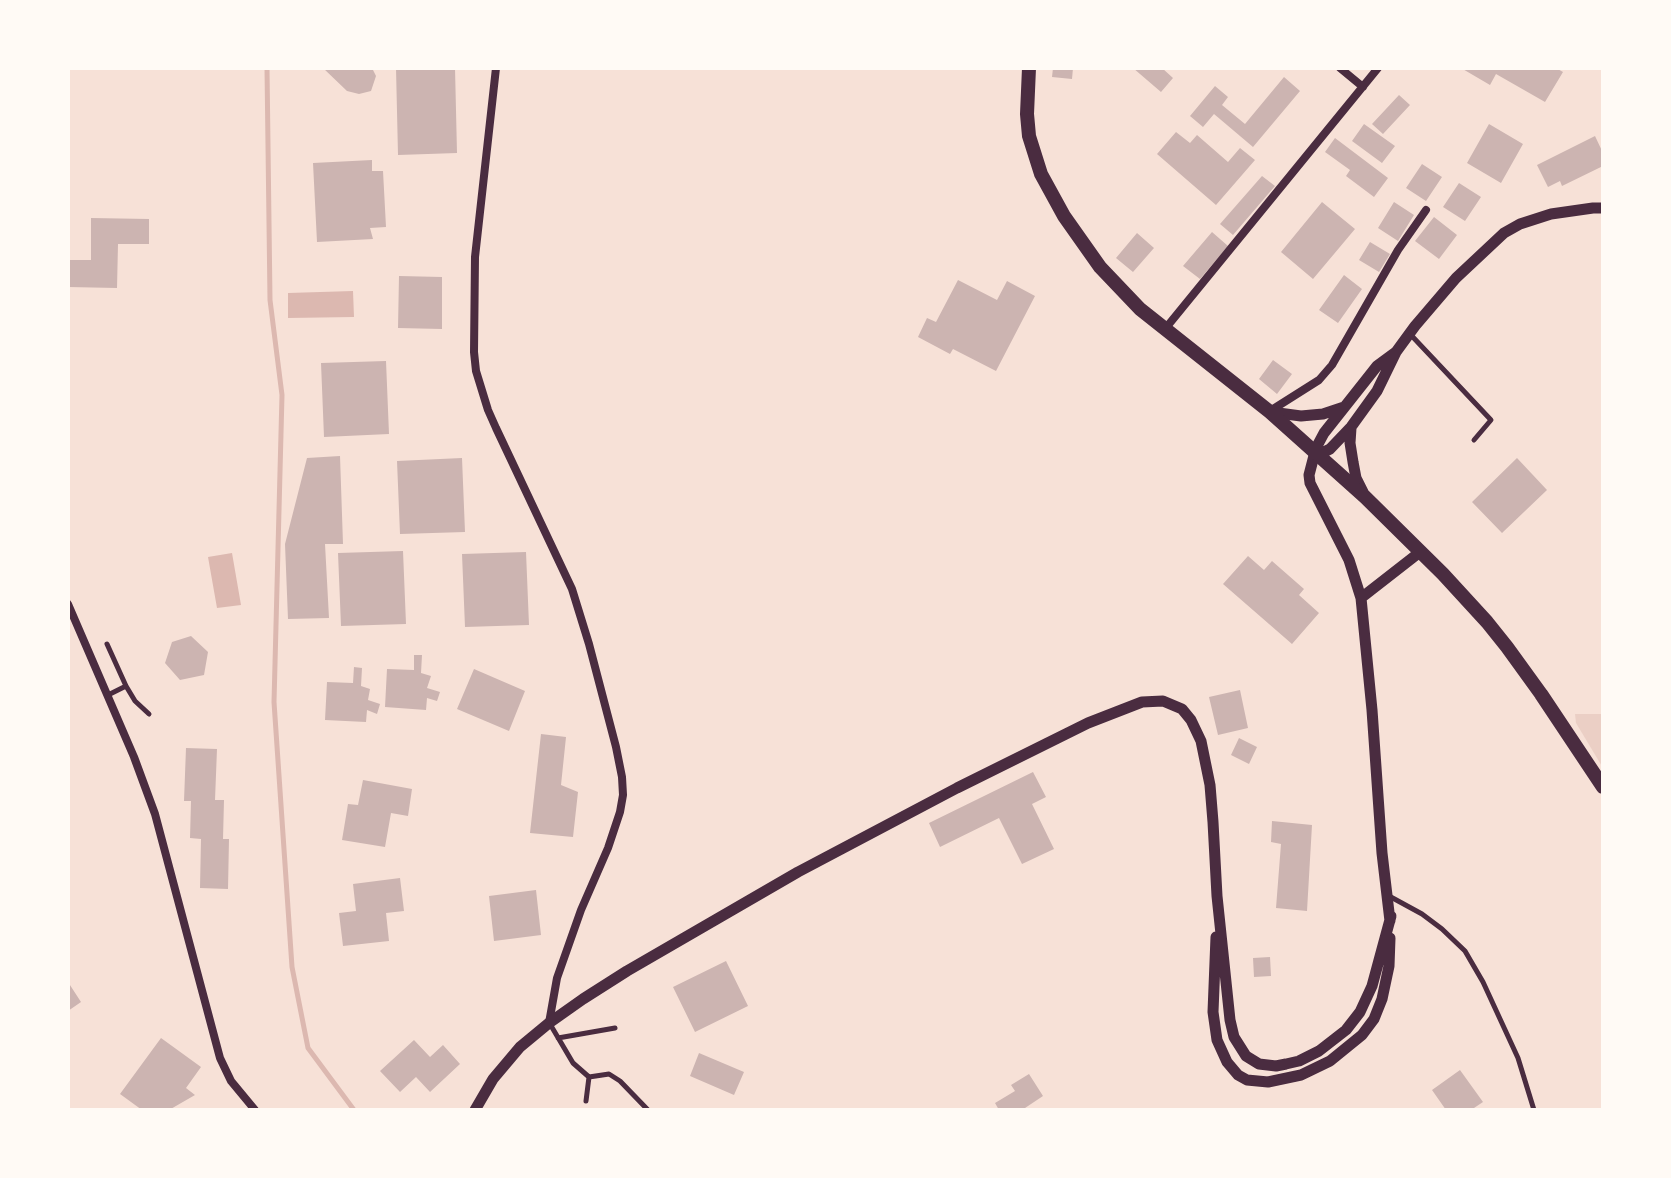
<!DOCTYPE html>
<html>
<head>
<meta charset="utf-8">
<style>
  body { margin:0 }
  #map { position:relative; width:1671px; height:1178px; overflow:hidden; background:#f7e1d7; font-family:"Public Sans",sans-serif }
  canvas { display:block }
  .frame { position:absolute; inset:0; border:70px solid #fffaf5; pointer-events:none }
</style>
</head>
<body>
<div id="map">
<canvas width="1671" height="1178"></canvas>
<div class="frame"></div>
</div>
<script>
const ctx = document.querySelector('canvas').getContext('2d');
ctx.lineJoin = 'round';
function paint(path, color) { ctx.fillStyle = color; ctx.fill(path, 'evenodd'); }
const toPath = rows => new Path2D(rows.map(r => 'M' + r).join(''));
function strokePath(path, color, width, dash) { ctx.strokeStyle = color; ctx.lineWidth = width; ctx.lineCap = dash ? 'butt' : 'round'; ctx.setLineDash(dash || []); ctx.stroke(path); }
paint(toPath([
  [1575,714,1603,714,1603,768,1576,723]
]), '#ebcfc5');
paint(toPath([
  [353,291,354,317,288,318,288,293],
  [232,553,241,605,217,608,208,557]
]), '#dcb8b0');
strokePath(toPath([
  [267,68,270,300,282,395,274,702,292,967,308,1048,354,1110]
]), '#dcb8b0', 5);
paint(toPath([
  [323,68,372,68,376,76,371,91,359,94,347,91],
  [396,68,455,68,457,153,398,155],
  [1053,68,1073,68,1072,79,1052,77],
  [1133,68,1162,68,1173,78,1161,92],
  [1461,68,1556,68,1563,72,1545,102,1496,74,1490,85],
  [1284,77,1300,91,1253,147,1214,114,1203,127,1190,116,1215,86,1228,97,1222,105,1245,124],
  [1399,95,1410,105,1383,134,1372,124],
  [1364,124,1395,146,1382,163,1352,141],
  [1489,124,1523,144,1501,183,1467,163],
  [1176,132,1190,143,1197,135,1228,162,1240,148,1255,160,1216,205,1157,154],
  [1595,136,1603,153,1603,166,1562,186,1560,181,1548,187,1537,165],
  [1335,138,1388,178,1374,197,1346,176,1350,170,1325,152],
  [372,160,372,171,383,171,386,227,370,228,373,239,317,242,313,163],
  [1422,164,1442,177,1426,201,1406,188],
  [1262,176,1275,186,1233,235,1220,224],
  [1459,183,1481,197,1465,221,1443,207],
  [1322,202,1355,229,1313,279,1281,252],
  [1394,202,1414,215,1398,241,1378,228],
  [1434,217,1457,235,1439,259,1415,241],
  [91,218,149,219,149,244,118,244,117,288,68,287,68,260,91,260],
  [1212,232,1228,246,1200,279,1183,266],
  [1137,233,1154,248,1133,272,1116,258],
  [1370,242,1390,254,1379,272,1359,260],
  [1344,275,1362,289,1338,323,1319,310],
  [399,276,442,277,442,329,398,328],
  [958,280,997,300,1007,281,1035,296,996,371,953,349,950,354,918,337,927,318,936,322],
  [1273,360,1292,374,1277,394,1259,379],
  [386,361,389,434,324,437,321,363],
  [340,456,343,544,325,544,329,618,288,619,285,544,307,458],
  [462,458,465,532,400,534,397,461],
  [1517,458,1547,490,1502,533,1472,502],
  [403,551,406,624,341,626,338,553],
  [526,552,529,625,465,627,462,554],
  [1248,556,1264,570,1272,561,1304,589,1299,595,1319,613,1292,644,1223,584],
  [191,636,208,652,204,675,180,680,165,663,172,642],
  [414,655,422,655,421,673,431,676,427,688,440,692,437,701,427,698,426,710,385,707,387,669,414,670],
  [354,667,362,668,361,686,370,689,368,700,380,704,377,714,367,710,366,722,325,720,327,682,353,683],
  [474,669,525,691,509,731,457,709],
  [1240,690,1248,728,1218,735,1209,697],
  [541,734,566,737,561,785,578,792,573,837,530,833],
  [1239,738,1257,747,1249,764,1231,755],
  [186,748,217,749,215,800,224,800,223,839,229,839,228,889,200,888,201,839,190,838,191,801,184,801],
  [1033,772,1046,797,1032,804,1054,849,1022,864,999,818,940,847,929,823],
  [363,780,412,789,408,816,391,813,385,847,342,840,348,804,358,805],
  [1272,821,1312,825,1307,911,1276,908,1281,844,1271,842],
  [400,878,404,911,386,913,389,941,343,946,339,913,356,911,353,884],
  [536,890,541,935,494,941,489,896],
  [1270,957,1271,976,1254,977,1253,958],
  [726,961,748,1006,695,1032,673,987],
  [68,982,81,1002,68,1011],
  [161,1038,201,1067,186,1088,195,1095,169,1110,142,1110,120,1094],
  [414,1040,430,1057,443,1045,460,1064,430,1092,416,1077,400,1092,380,1071],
  [699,1053,744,1072,734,1095,690,1076],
  [1460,1070,1483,1102,1471,1110,1446,1110,1432,1090],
  [1029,1074,1043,1096,1022,1110,999,1110,995,1103,1015,1091,1011,1085]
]), '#ccb4b1');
strokePath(toPath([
  [1410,334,1491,420,1474,440],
  [107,644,126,686,135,701,149,714],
  [108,695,126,686],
  [1389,896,1422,914,1442,929,1465,951,1483,982,1518,1058,1534,1110],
  [550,1024,573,1063,589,1077,586,1101],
  [558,1038,615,1028],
  [589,1077,609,1074,620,1081,648,1110]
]), '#4a2c40', 5);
strokePath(toPath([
  [496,68,475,257,474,352,476,371,488,410,496,428,572,589,589,644,616,747,622,777,623,795,620,812,608,848,581,910,557,978,549,1023],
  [1340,68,1363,87],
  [1165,329,1378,68],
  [1270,411,1319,380,1332,365,1398,250,1426,210],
  [68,604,134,757,155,814,220,1058,231,1081,255,1110]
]), '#4a2c40', 8);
strokePath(toPath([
  [1271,412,1301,416,1323,414,1344,407],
  [1351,428,1350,443,1353,462,1356,478,1363,492],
  [1315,452,1322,453,1330,449,1351,427,1377,391,1396,352,1415,326,1456,278,1504,233,1520,224,1551,214,1593,208,1603,208],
  [1361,598,1420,552],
  [1390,921,1382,853,1372,710,1361,598,1349,560,1310,483,1309,475,1316,448,1324,433,1377,366,1396,352],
  [1216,937,1213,1012,1217,1040,1227,1062,1238,1075,1247,1080,1268,1082,1301,1075,1330,1061,1362,1035,1374,1019,1382,999,1389,966,1390,938],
  [475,1110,493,1079,520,1047,549,1023,583,999,627,971,798,872,957,788,1088,723,1142,702,1163,701,1182,709,1191,720,1201,741,1210,785,1213,822,1217,896,1230,1020,1234,1037,1246,1056,1259,1064,1276,1066,1286,1064,1299,1061,1319,1051,1346,1030,1360,1012,1372,986,1391,916]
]), '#4a2c40', 11);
strokePath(toPath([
  [1029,68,1027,114,1029,136,1041,174,1064,216,1100,267,1140,309,1270,412,1365,497,1443,574,1487,622,1507,647,1541,694,1603,787]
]), '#4a2c40', 14);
</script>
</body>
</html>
